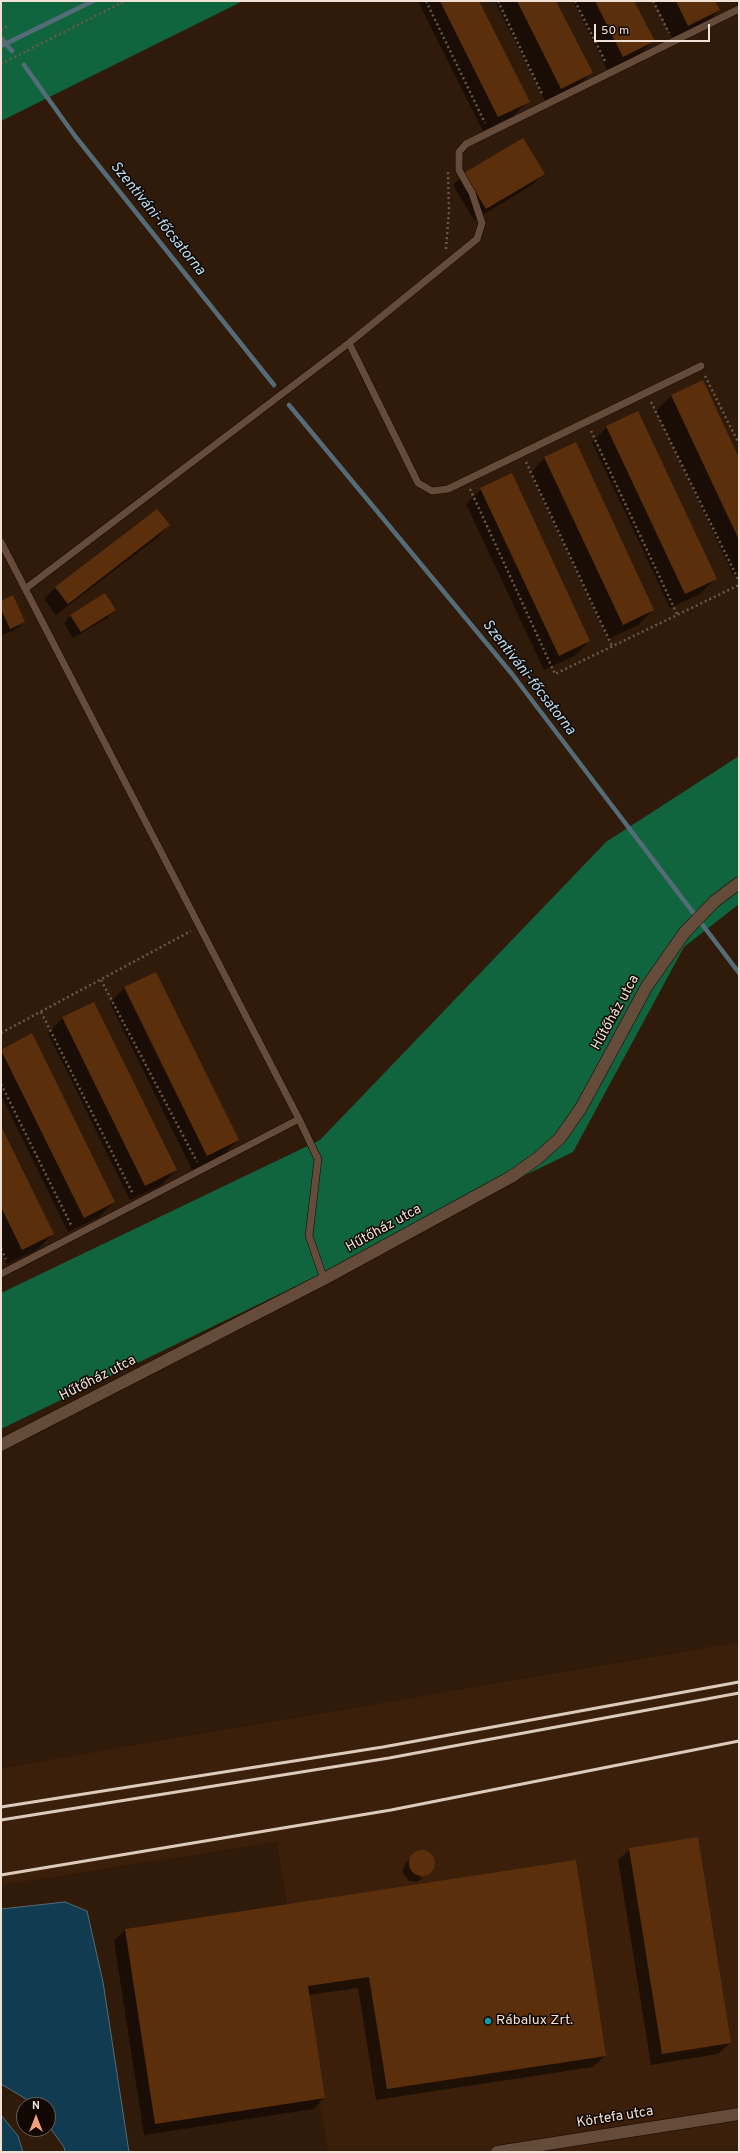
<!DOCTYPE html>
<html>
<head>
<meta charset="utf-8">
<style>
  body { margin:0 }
  #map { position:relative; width:740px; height:2153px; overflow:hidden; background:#301a0a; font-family:Overpass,sans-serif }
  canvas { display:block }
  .frame { position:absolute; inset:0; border:2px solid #f0e0d5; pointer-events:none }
  .north { position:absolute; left:16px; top:2097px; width:40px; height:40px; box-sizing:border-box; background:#110703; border:1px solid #6a5e57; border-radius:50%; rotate:0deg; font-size:11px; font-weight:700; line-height:16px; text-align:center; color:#f0e0d5 }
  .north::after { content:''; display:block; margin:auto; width:14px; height:18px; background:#f1a17d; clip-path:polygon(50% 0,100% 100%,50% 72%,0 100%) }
  .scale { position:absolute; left:594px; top:24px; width:116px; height:18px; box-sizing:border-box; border:2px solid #f0e0d5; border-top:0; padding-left:5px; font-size:12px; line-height:14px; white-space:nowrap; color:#f0e0d5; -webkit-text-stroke:3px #110703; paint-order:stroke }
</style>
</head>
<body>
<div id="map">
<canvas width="740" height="2153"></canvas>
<div class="frame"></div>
<div class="north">N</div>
<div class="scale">50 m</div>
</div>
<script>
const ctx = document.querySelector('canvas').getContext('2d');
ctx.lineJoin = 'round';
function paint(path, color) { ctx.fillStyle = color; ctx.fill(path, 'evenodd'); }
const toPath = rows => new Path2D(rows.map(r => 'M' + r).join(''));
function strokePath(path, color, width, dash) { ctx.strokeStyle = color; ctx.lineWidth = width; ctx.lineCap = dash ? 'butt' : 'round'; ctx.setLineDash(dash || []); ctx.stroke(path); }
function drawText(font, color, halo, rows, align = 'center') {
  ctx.font = font + ' Overpass,sans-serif'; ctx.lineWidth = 3; ctx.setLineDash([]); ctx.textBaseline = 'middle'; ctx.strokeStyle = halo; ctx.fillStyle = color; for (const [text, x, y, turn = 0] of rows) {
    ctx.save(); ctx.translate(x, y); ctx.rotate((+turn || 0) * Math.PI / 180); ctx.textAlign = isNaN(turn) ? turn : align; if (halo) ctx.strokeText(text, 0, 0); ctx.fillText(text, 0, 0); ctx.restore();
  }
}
paint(toPath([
  [739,1642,739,2152,328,2152,277,1842,1,1885,1,1768]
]), '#3b1f0a');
paint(toPath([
  [1,1,243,1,1,121],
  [739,756,739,904,684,947,573,1152,1,1429,1,1293,320,1140,606,842]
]), '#10653e');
const water = toPath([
  [65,1902,87,1911,103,1982,129,2152,65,2152,64,2147,48,2125,48,2105,34,2105,31,2102,1,2084,1,1909,65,1902],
  [1,2115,18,2136,23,2152,1,2152,1,2115]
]);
paint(water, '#103b50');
strokePath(water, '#536c78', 1);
paint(toPath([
  [418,1,478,1,528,101,513,116,483,131],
  [495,1,555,1,591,73,576,88,546,103],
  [573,1,633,1,653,41,638,56,608,71],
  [654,1,714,1,719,10,704,25,673,40],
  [736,1,739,1,739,7],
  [465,174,543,174,532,185,474,220,453,185],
  [671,396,739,460,739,575,734,577,656,411],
  [607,427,715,579,700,594,670,608,592,442],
  [545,458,653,610,638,625,608,639,530,473],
  [481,489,589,641,574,656,544,670,466,504],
  [157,510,169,525,158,537,56,615,44,599,55,588],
  [1,602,24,622,16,629,2,635],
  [115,610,107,618,73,638,64,623,71,615],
  [155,973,238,1140,223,1155,192,1170,110,1003,124,988],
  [63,1018,176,1170,161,1185,130,1200,48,1033],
  [32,1035,114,1202,99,1217,68,1232,1,1095,1,1050],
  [1,1129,53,1234,38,1249,7,1264,1,1252],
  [630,1849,730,2043,718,2054,651,2065,618,1860],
  [420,1851,431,1855,434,1862,432,1870,427,1875,427,1873,420,1877,421,1879,426,1876,417,1882,409,1881,402,1872,406,1862],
  [575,1861,605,2056,593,2067,376,2100,358,1988,309,1995,324,2098,313,2109,144,2135,114,1941,126,1929]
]), '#0007');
strokePath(toPath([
  [1,38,12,51],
  [1,46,93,1],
  [24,65,75,136,274,385],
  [289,405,512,674,739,973]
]), '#536c78', 4.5);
paint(toPath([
  [440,1,479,1,530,102,498,117],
  [517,1,556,1,593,73,561,89],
  [595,1,634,1,655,41,623,57],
  [676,1,715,1,720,10,688,26],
  [523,138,545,174,486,209,464,173],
  [703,380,739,458,739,540,671,395],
  [638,411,717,579,685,594,606,426],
  [576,442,654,610,623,625,544,457],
  [512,473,590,641,559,656,480,488],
  [157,509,170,525,68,604,55,587],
  [105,593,116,610,81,632,70,615],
  [13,595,25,622,10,629,1,609,1,601],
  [156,972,239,1140,207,1156,124,987],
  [94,1002,177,1170,145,1186,62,1017],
  [32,1033,115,1202,84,1218,1,1050],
  [1,1126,54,1234,22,1250,1,1207],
  [698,1837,731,2043,662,2054,629,1848],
  '409 1863a13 13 0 1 1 26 0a13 13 0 1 1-26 0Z',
  [576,1860,606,2056,387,2089,369,1977,308,1986,325,2098,155,2124,125,1929]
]), '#5b2f0c');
const service = toPath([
  [349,343,418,483,432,491,448,489,701,366],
  [1,542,299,1119,318,1159,309,1236,324,1279],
  [25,589,349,343,477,239,482,223,472,193,459,170,459,152,466,144,739,9],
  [1,1274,299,1119]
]);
const minor = toPath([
  [497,2152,739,2114]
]);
const tertiary = toPath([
  [1,1445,324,1279,511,1177,538,1158,560,1138,581,1108,647,986,685,932,715,901,739,883]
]);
strokePath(service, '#170400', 8);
strokePath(minor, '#170400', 13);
strokePath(tertiary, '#170400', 13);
strokePath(toPath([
  [426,1,485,123],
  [498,1,542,94],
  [575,1,606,63],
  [653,1,669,33],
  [1,30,8,26],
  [1,64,125,1],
  [446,249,449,211,448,172],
  [705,376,739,444],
  [651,402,739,581],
  [591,431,677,614],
  [526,462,612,646],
  [470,489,555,674,739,585],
  [101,980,197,1162],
  [41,1012,133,1194],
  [1,1033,191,931],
  [1,1084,71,1225],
  [1,1249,6,1259]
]), '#6d584a', 2.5, [2, 3]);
strokePath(service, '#654b3a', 7);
strokePath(minor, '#654b3a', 12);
strokePath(tertiary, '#654b3a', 12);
strokePath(toPath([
  [1,1807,383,1747,739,1682],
  [1,1820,389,1758,739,1693],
  [1,1875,391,1810,739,1741]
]), '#dbcbbf', 3);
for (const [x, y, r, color] of [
  [488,2021,4,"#0f9aa8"]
]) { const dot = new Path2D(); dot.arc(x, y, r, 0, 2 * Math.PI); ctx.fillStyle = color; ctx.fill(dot); strokePath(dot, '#110703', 1.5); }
drawText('14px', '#f0e0d5', '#110703', [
  ["Hűtőház utca",616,1013,-61],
  ["Hűtőház utca",384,1229,-29],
  ["Hűtőház utca",98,1379,-27],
  ["Körtefa utca",615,2118,-9]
]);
drawText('14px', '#f0e0d5', '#110703', [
  ["Rábalux Zrt.",496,2021]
], 'left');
drawText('italic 15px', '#b7def5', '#110703', [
  ["Szentiváni-főcsatorna",157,219,51],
  ["Szentiváni-főcsatorna",528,678,52]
]);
</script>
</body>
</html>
